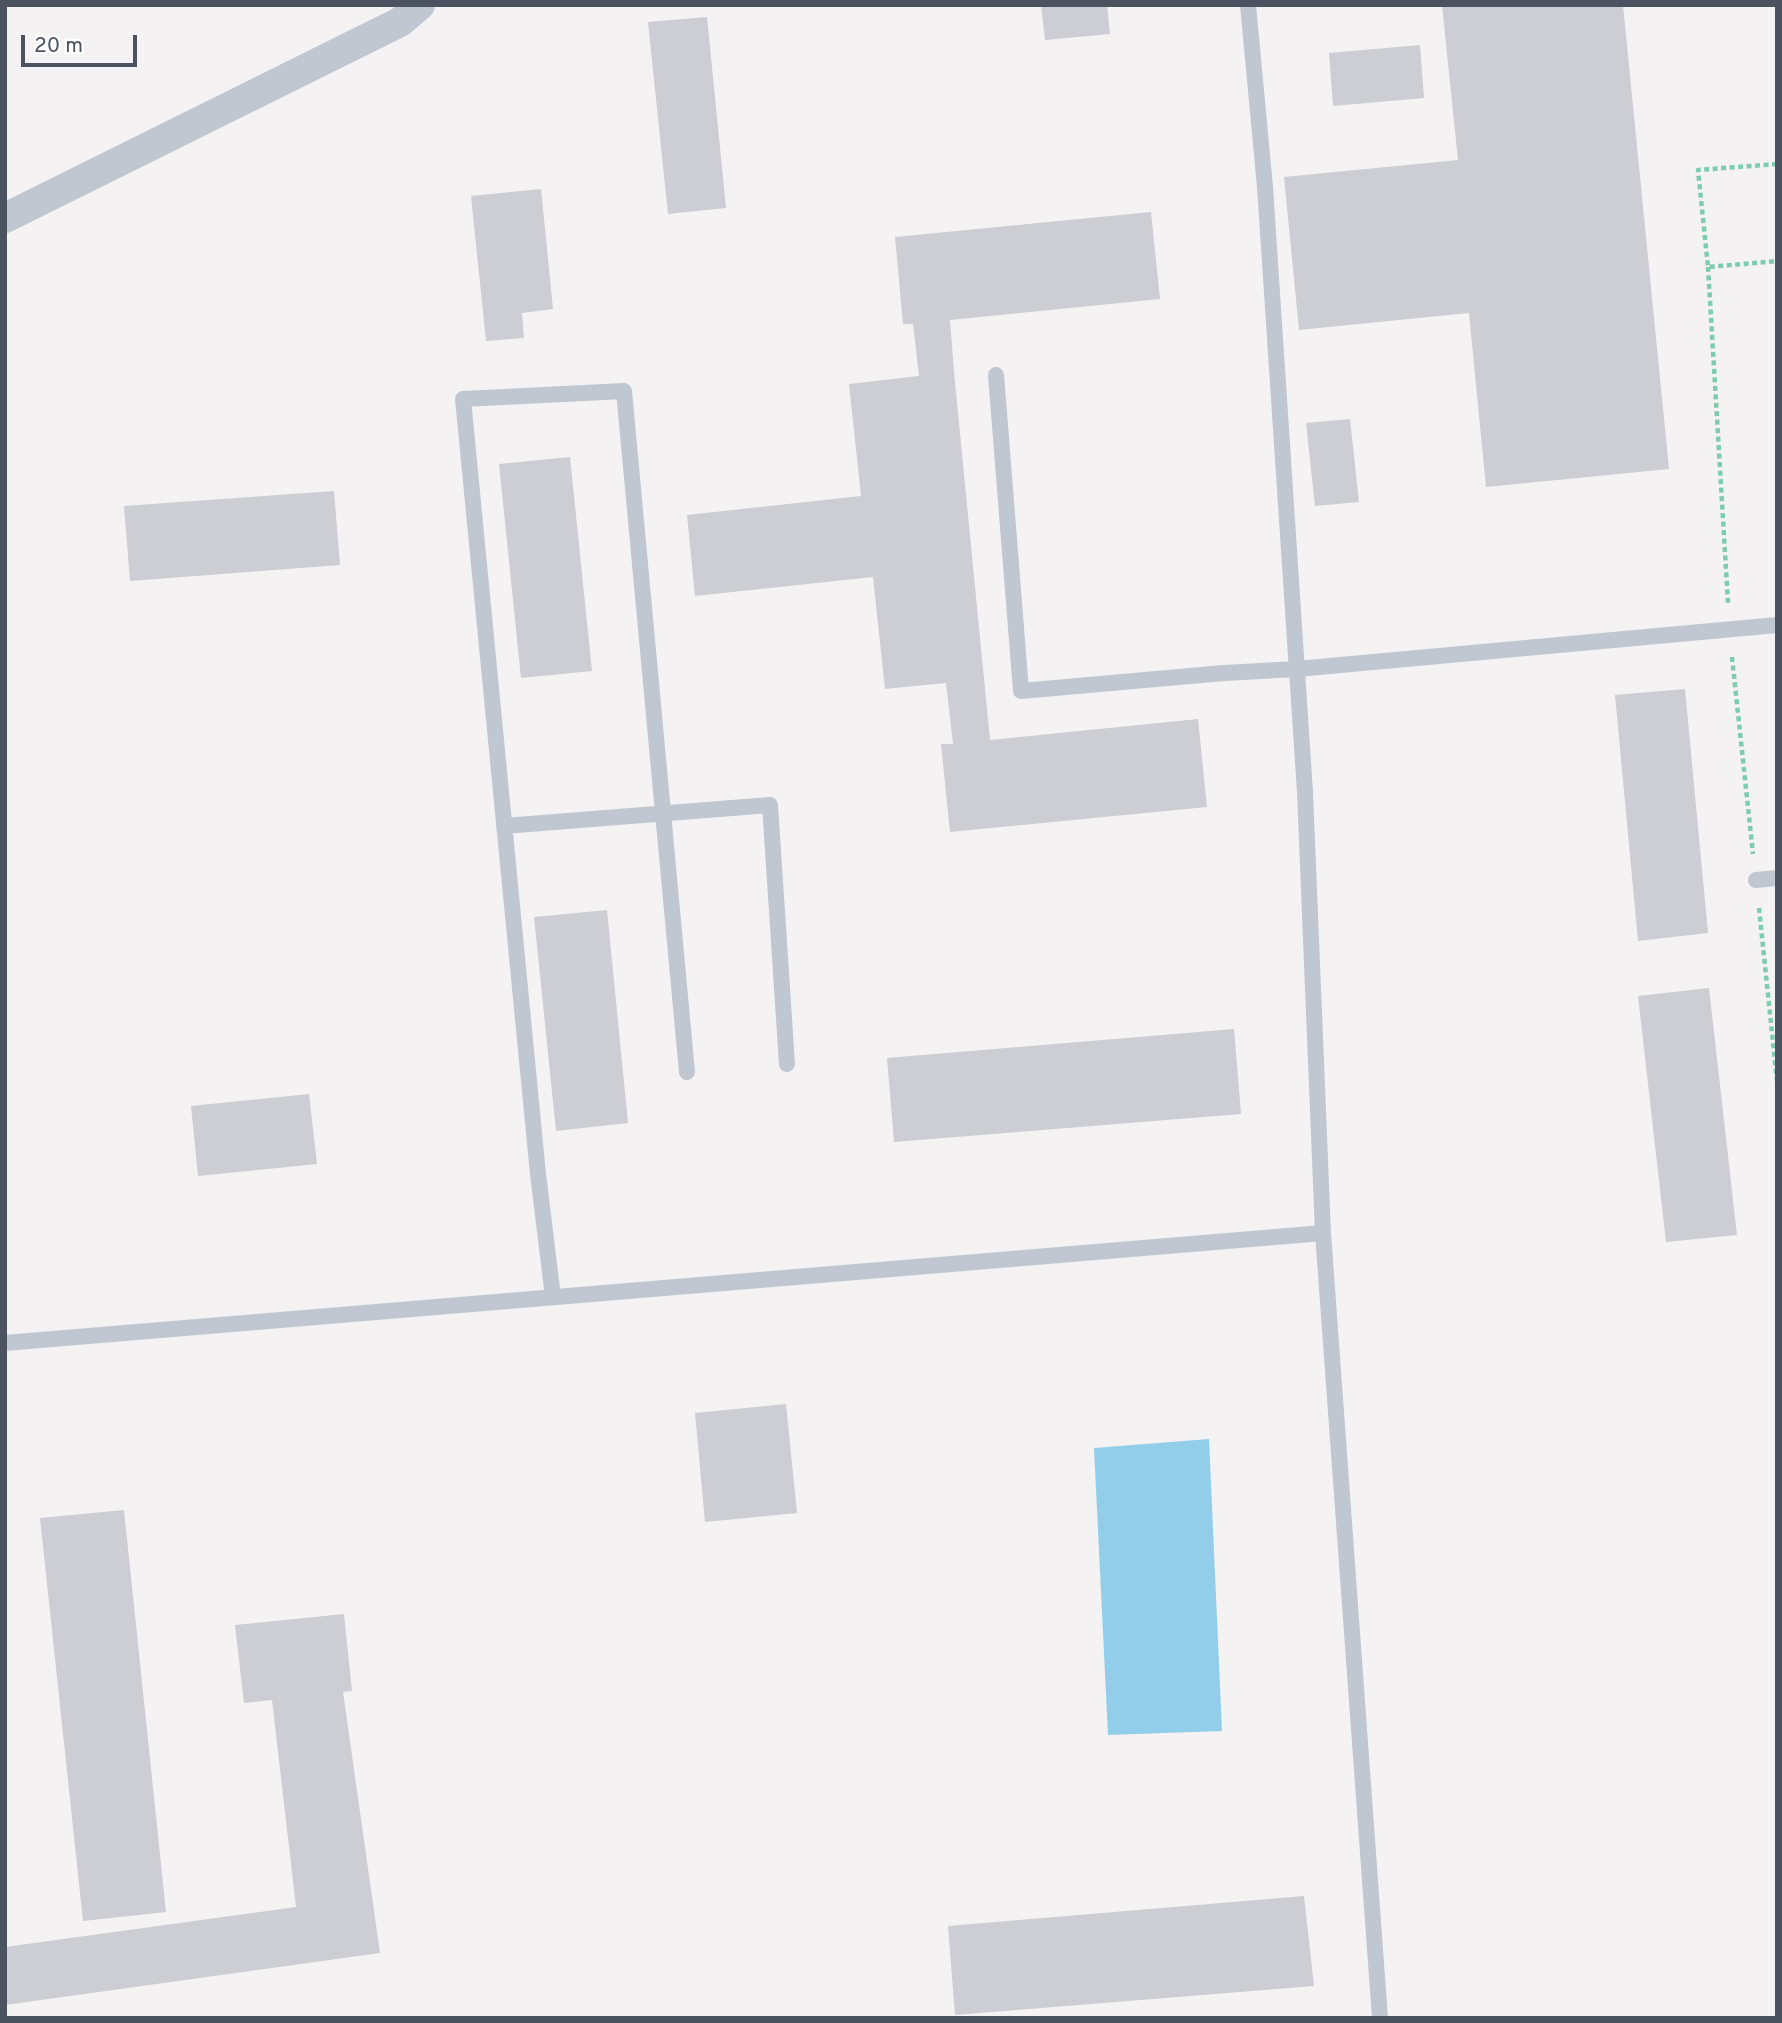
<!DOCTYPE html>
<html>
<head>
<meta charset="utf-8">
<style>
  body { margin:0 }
  #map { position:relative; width:1782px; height:2023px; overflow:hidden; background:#f4f2f2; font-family:Overpass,sans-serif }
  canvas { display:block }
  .frame { position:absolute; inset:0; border:7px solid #4a535f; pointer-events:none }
  .scale { position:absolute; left:21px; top:35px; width:116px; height:32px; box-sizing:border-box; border:4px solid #4a535f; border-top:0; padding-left:9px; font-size:21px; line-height:24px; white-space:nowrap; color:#4a535f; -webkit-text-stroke:5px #fff; paint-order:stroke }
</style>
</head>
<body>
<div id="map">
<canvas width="1782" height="2023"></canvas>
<div class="frame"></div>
<div class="scale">20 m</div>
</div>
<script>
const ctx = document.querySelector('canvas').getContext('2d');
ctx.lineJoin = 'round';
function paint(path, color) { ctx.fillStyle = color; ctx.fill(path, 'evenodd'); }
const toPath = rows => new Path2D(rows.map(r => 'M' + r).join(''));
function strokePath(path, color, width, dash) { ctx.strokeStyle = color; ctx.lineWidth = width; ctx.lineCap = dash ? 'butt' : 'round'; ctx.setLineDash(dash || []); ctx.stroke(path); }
paint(toPath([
  [1209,1439,1222,1731,1108,1735,1094,1448]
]), '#92ceea');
paint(toPath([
  [1041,5,1107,5,1110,34,1045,40],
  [1442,5,1623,5,1669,469,1486,487,1469,313,1299,330,1284,177,1458,160],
  [707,17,726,208,668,214,648,22],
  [1420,45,1424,98,1333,106,1329,53],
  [541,189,553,309,522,313,524,338,486,341,471,196],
  [1151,212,1160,299,950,320,954,372,990,740,1198,719,1207,807,950,832,941,744,953,744,946,683,885,689,873,577,695,596,687,515,861,496,849,384,919,376,913,324,903,324,895,237],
  [1350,419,1359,502,1315,506,1306,423],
  [570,457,592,671,521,678,499,464],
  [334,491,340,565,130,581,124,506],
  [1685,689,1708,933,1638,941,1615,695],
  [607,910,628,1123,556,1131,534,917],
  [1709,988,1737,1235,1666,1242,1638,996],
  [1234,1029,1241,1114,894,1142,887,1058],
  [309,1094,317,1164,198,1176,191,1106],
  [786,1404,797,1513,705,1522,695,1413],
  [124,1510,166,1912,83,1921,40,1518],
  [344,1614,352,1691,343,1692,380,1953,5,2005,5,1947,296,1907,272,1700,244,1703,235,1625],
  [1304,1896,1314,1986,955,2015,948,1926]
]), '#ccced4');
strokePath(toPath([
  [1777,164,1698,170,1708,267,1777,261],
  [1708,267,1728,603],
  [1732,657,1753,854],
  [1759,908,1777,1081]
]), '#7cccae', 4.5, [5, 3.5]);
strokePath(toPath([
  [996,375,1021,691,1224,673,1297,669,1777,625],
  [504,826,770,805,787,1064],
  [1756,880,1777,878],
  [1323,1233,1380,2018],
  [553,1297,538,1174,463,399,624,391,687,1072],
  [5,1343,1323,1233,1305,792,1265,187,1248,5]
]), '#c0c7d0', 16);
strokePath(toPath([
  [5,218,400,22,420,5]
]), '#c0c7d0', 30);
</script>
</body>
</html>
